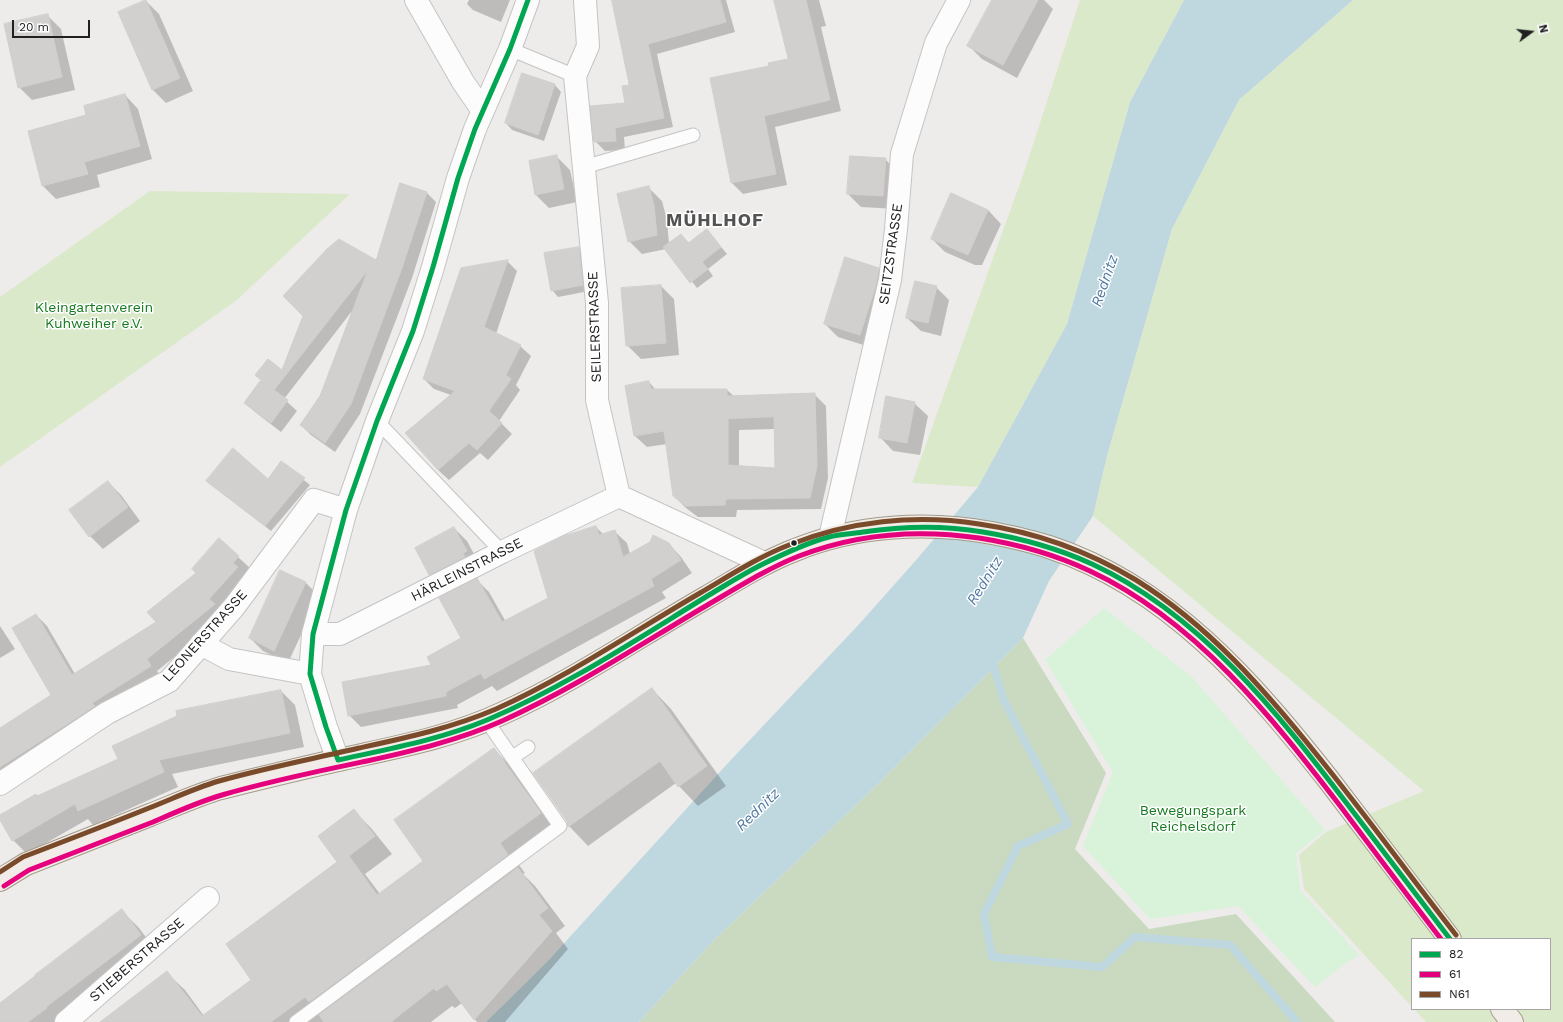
<!DOCTYPE html>
<html>
<head>
<meta charset="utf-8">
<style>
  body { margin:0 }
  #map { position:relative; width:1563px; height:1022px; overflow:hidden; background:#eeecea; font-family:"Work Sans",sans-serif }
  canvas { display:block }
  .legend { position:absolute; left:1411px; top:938px; width:140px; height:72px; box-sizing:border-box; background:#fff; border:1px solid #a6a6a6; margin:0; padding:5px 7px; list-style:none; font-size:12px; color:#202020 }
  .legend li { display:flex; align-items:center; gap:8px; height:20px }
  .legend b { width:20px; border:1px solid #a6a6a6 }
  .north { position:absolute; left:1511px; top:12px; width:40px; height:40px; -webkit-text-stroke:3px #fff; paint-order:stroke; rotate:75deg; font-size:11px; font-weight:700; line-height:16px; text-align:center; color:#202020 }
  .north::after { content:''; display:block; margin:auto; width:14px; height:18px; background:#202020; clip-path:polygon(50% 0,100% 100%,50% 72%,0 100%) }
  .scale { position:absolute; left:12px; top:20px; width:78px; height:18px; box-sizing:border-box; border:2px solid #202020; border-top:0; padding-left:5px; font-size:12px; line-height:14px; white-space:nowrap; color:#202020; -webkit-text-stroke:3px #fff; paint-order:stroke }
</style>
</head>
<body>
<div id="map">
<canvas width="1563" height="1022"></canvas>
<ul class="legend">
<li><b style="height:5px;background:#00a651"></b>82</li>
<li><b style="height:5px;background:#e5007d"></b>61</li>
<li><b style="height:5px;background:#7a4b2a"></b>N61</li>
</ul>
<div class="north">N</div>
<div class="scale">20 m</div>
</div>
<script>
const ctx = document.querySelector('canvas').getContext('2d');
ctx.lineJoin = 'round';
function fill(path, color) {
  ctx.fillStyle = color;
  ctx.fill(path, 'evenodd');
}
function trace(path, color, width, dash) {
  ctx.strokeStyle = color;
  ctx.lineWidth = width;
  ctx.lineCap = dash ? 'butt' : 'round';
  ctx.setLineDash(dash || []);
  ctx.stroke(path);
}
function drawText(font, color, halo, rows, align = 'center') {
  ctx.font = font + ' "Work Sans",sans-serif';
  ctx.lineWidth = 3;
  ctx.setLineDash([]);
  ctx.textBaseline = 'middle';
  ctx.strokeStyle = halo;
  ctx.fillStyle = color;
  for (const [text, x, y, turn = 0] of rows) {
    ctx.save();
    ctx.translate(x, y);
    ctx.rotate((+turn || 0) * Math.PI / 180);
    ctx.textAlign = isNaN(turn) ? turn : align;
    if (halo) ctx.strokeText(text, 0, 0);
    ctx.fillText(text, 0, 0);
    ctx.restore();
  }
}
fill(new Path2D(`
  M 1080,0 L 1184,0 L 1130,102 L 1067,324 L 978,487 L 912,483 L 1023,175 Z
  M 1353,0 L 1563,0 L 1563,1022 L 1426,1022 L 1414,1009 L 1550,1009 L 1550,939 L 1412,939 L 1412,1007 L 1304,889 L 1299,855 L 1326,832 L 1424,791 L 1093,516 L 1107,456 L 1172,229 L 1239,100 Z
  M 150,191 L 350,194 L 237,300 L 0,467 L 0,297 Z`), '#dbe9cb');
fill(new Path2D(`
  M 1023,638 L 1106,773 L 1075,849 L 1149,929 L 1236,914 L 1335,1022 L 639,1022 L 714,940 L 876,786 Z`), '#cadac1');
fill(new Path2D(`
  M 1104,608 L 1192,677 L 1325,830 L 1296,853 L 1300,890 L 1359,955 L 1343,965 L 1315,987 L 1238,906 L 1150,919 L 1083,846 L 1113,772 L 1045,660 Z`), '#d9f2da');
fill(new Path2D(`
  M 1184,0 L 1353,0 L 1239,100 L 1172,229 L 1107,456 L 1093,516 L 1049,581 L 1023,638 L 876,786 L 714,940 L 639,1022 L 486,1022 L 547,962 L 728,763 L 862,621 L 917,559 L 978,487 L 1067,324 L 1130,102 Z`), '#bfd8df');
fill(new Path2D(`
  M 469,0 L 510,0 L 501,22 L 473,10 L 467,4 Z
  M 613,0 L 726,0 L 735,32 L 657,54 L 673,127 L 624,137 L 625,150 L 605,151 L 595,141 L 626,104 L 631,85 Z
  M 775,0 L 819,0 L 826,26 L 821,27 L 841,111 L 775,127 L 787,185 L 743,194 L 731,182 L 770,67 L 789,59 Z
  M 993,0 L 1044,0 L 1053,9 L 1017,78 L 982,59 L 969,46 Z
  M 146,1 L 159,14 L 193,91 L 166,103 L 153,90 L 120,12 Z
  M 48,16 L 61,29 L 75,90 L 32,100 L 19,87 Z
  M 523,74 L 555,85 L 561,92 L 544,141 L 512,130 L 506,123 Z
  M 125,95 L 138,109 L 152,159 L 97,175 L 100,187 L 56,199 L 43,186 L 29,132 L 88,116 Z
  M 557,157 L 570,170 L 577,202 L 549,208 L 536,195 Z
  M 885,159 L 898,173 L 896,209 L 861,207 L 848,194 Z
  M 649,188 L 662,201 L 667,220 L 669,244 L 681,235 L 689,243 L 707,230 L 727,254 L 708,269 L 713,276 L 697,288 L 666,249 L 642,254 L 629,241 Z
  M 426,192 L 436,202 L 412,278 L 360,414 L 335,452 L 311,435 L 301,425 L 321,396 L 352,311 L 284,399 L 297,411 L 281,432 L 255,412 L 245,403 L 262,381 L 256,375 L 282,372 L 304,316 L 377,261 Z
  M 988,210 L 1001,224 L 982,265 L 975,265 L 945,252 L 932,239 Z
  M 578,248 L 585,255 L 589,291 L 558,297 L 552,290 Z
  M 507,261 L 517,271 L 496,334 L 520,346 L 531,356 L 516,385 L 520,390 L 499,421 L 512,434 L 488,460 L 480,453 L 449,480 L 438,470 L 451,395 L 434,389 L 424,379 Z
  M 878,269 L 892,282 L 873,348 L 838,337 L 825,324 Z
  M 661,286 L 674,299 L 679,355 L 641,359 L 627,345 Z
  M 936,287 L 949,300 L 941,336 L 921,331 L 907,318 Z
  M 649,382 L 656,390 L 727,390 L 735,397 L 814,394 L 826,406 L 828,478 L 821,509 L 737,510 L 736,517 L 698,517 L 686,508 L 674,496 L 667,444 L 647,447 L 635,436 ZM 775,429 L 776,469 L 739,467 L 739,430 Z
  M 914,403 L 928,416 L 920,455 L 893,451 L 880,437 Z
  M 233,449 L 268,480 L 281,462 L 310,485 L 271,531 L 207,481 Z
  M 108,482 L 121,495 L 140,521 L 103,549 L 90,536 L 71,510 Z
  M 596,527 L 603,534 L 614,531 L 627,543 L 630,554 L 651,543 L 669,544 L 681,557 L 692,573 L 662,592 L 666,598 L 497,691 L 492,686 L 457,705 L 458,708 L 361,727 L 349,715 L 432,665 L 463,639 L 477,580 L 489,592 L 506,622 L 550,599 Z
  M 454,528 L 467,541 L 480,565 L 443,587 L 430,574 Z
  M 238,557 L 250,568 L 244,575 L 248,579 L 225,616 L 157,671 L 161,678 L 0,786 L 0,729 L 52,695 L 36,615 L 47,626 L 75,674 L 157,623 Z
  M 287,574 L 306,583 L 319,596 L 288,663 L 263,651 L 250,638 Z
  M 0,626 L 15,649 L 0,658 Z
  M 652,689 L 671,709 L 726,786 L 698,806 L 676,783 L 588,846 L 569,826 Z
  M 281,691 L 295,705 L 304,747 L 172,774 L 178,787 L 93,825 L 88,819 L 27,854 L 13,840 L 0,818 L 0,816 L 37,797 Z
  M 494,749 L 511,767 L 558,831 L 516,861 L 525,873 L 523,874 L 535,886 L 565,926 L 556,933 L 568,949 L 505,1022 L 477,1022 L 462,1003 L 455,1008 L 452,1006 L 431,1022 L 101,1022 L 167,973 L 185,990 L 204,1016 L 253,980 L 339,862 L 354,811 L 371,828 L 392,854 L 365,874 L 380,894 L 425,861 Z
  M 122,911 L 139,928 L 158,953 L 68,1022 L 0,1022 L 0,1004 Z`), '#0003');
trace(new Path2D(`
  M 991,657 L 1004,701 L 1068,824 L 1018,846 L 984,914 L 992,957 L 1102,967 L 1135,937 L 1230,945 L 1297,1022`), '#bfd8df', 8);
const building = new Path2D(`
  M 146,0 L 180,78 L 152,90 L 118,12 Z
  M 612,0 L 720,0 L 726,22 L 648,44 L 664,118 L 615,128 L 616,141 L 594,142 L 590,106 L 625,103 L 622,86 L 629,85 Z
  M 774,0 L 806,0 L 830,100 L 764,116 L 776,174 L 731,183 L 710,78 L 769,66 L 768,63 L 788,59 Z
  M 992,0 L 1038,0 L 1003,65 L 967,46 Z
  M 48,14 L 62,77 L 18,88 L 4,24 Z
  M 522,73 L 555,84 L 538,135 L 505,123 Z
  M 125,94 L 140,146 L 84,162 L 88,174 L 42,186 L 28,131 L 86,115 L 84,106 Z
  M 557,155 L 564,189 L 535,195 L 529,161 Z
  M 850,156 L 886,158 L 883,196 L 847,194 Z
  M 400,183 L 427,192 L 402,268 L 351,404 L 325,443 L 300,425 L 320,396 L 368,270 L 274,390 L 288,400 L 271,423 L 244,403 L 260,381 L 270,388 L 255,375 L 268,359 L 282,370 L 303,316 L 283,296 L 327,249 L 339,239 L 376,260 Z
  M 649,186 L 654,206 L 657,235 L 628,242 L 617,194 Z
  M 951,193 L 988,210 L 968,255 L 931,239 Z
  M 707,229 L 721,247 L 702,262 L 708,269 L 690,283 L 663,247 L 681,234 L 688,243 Z
  M 579,247 L 583,285 L 551,291 L 544,253 Z
  M 845,257 L 879,268 L 876,285 L 860,335 L 824,324 Z
  M 508,260 L 484,327 L 521,345 L 506,375 L 511,379 L 489,411 L 502,423 L 477,450 L 469,443 L 438,470 L 405,433 L 455,391 L 423,379 L 461,268 Z
  M 915,281 L 937,286 L 928,323 L 906,318 Z
  M 661,285 L 666,343 L 626,346 L 621,288 Z
  M 649,381 L 651,389 L 727,389 L 727,396 L 815,393 L 817,466 L 810,498 L 726,499 L 725,505 L 686,506 L 673,496 L 664,431 L 634,436 L 625,386 ZM 774,417 L 775,468 L 728,465 L 728,419 Z
  M 886,396 L 915,402 L 907,443 L 879,438 Z
  M 233,448 L 268,479 L 281,461 L 305,478 L 265,526 L 206,481 Z
  M 108,481 L 128,507 L 89,537 L 69,510 Z
  M 596,526 L 599,535 L 615,530 L 623,557 L 650,542 L 653,535 L 669,543 L 681,560 L 651,579 L 654,586 L 484,679 L 481,673 L 446,692 L 446,696 L 348,716 L 342,682 L 431,665 L 427,657 L 461,638 L 439,598 L 477,578 L 502,622 L 548,598 L 534,551 L 564,536 Z
  M 454,527 L 467,551 L 463,553 L 465,557 L 429,575 L 415,548 Z
  M 219,538 L 239,556 L 233,563 L 238,567 L 209,599 L 215,604 L 147,659 L 151,666 L 92,703 L 95,706 L 0,767 L 0,728 L 51,695 L 12,628 L 36,614 L 72,675 L 156,622 L 147,612 L 196,573 L 192,569 Z
  M 280,570 L 306,582 L 274,651 L 249,638 Z
  M 652,688 L 707,766 L 678,787 L 660,761 L 568,827 L 567,821 L 533,773 Z
  M 281,690 L 290,733 L 159,760 L 164,772 L 78,811 L 75,804 L 12,841 L 0,820 L 0,815 L 36,794 L 37,796 L 118,759 L 112,746 L 177,716 L 176,711 Z
  M 494,748 L 541,813 L 500,843 L 508,855 L 309,1002 L 305,997 L 271,1022 L 100,1022 L 167,971 L 202,1016 L 251,980 L 226,944 L 337,862 L 318,836 L 354,809 L 375,836 L 349,856 L 377,895 L 423,861 L 394,820 Z
  M 518,868 L 548,908 L 539,915 L 552,931 L 474,1020 L 447,984 L 436,991 L 434,988 L 391,1022 L 324,1022 L 319,1015 Z
  M 122,909 L 141,935 L 46,1007 L 47,1008 L 28,1022 L 0,1022 L 0,1003 L 35,976 L 35,975 Z`);
fill(building, '#d2d0ce');
trace(building, '#d1cecb', 1);
const service = new Path2D(`
  M 510,49 L 575,76
  M 584,167 L 693,135
  M 377,421 L 502,552
  M 513,757 L 528,747
  M 296,1022 L 560,826 L 486,720`);
const minor = new Path2D(`
  M 416,0 L 463,82 L 483,111
  M 585,0 L 588,46 L 575,76 L 597,303 L 597,400 L 619,496
  M 619,496 L 764,563
  M 830,537 L 890,280 L 896,229 L 902,154 L 936,43 L 959,0
  M 313,634 L 340,634 L 502,552 L 619,496
  M 201,644 L 229,659 L 310,674
  M 338,760 L 326,727 L 310,674 L 313,634 L 346,510 L 377,421 L 413,331 L 433,267 L 458,178 L 475,129 L 510,49 L 528,0
  M 0,784 L 107,713 L 169,681 L 234,607 L 314,500 L 346,510
  M 66,1022 L 208,898`);
const primary = new Path2D(`
  M 0,880 L 26,864 C 67,848 109,831 150,815 C 173,806 197,795 221,788 C 261,778 302,768 343,759 C 397,747 452,737 503,713 C 574,681 639,636 707,597 C 736,580 764,562 795,550 C 856,525 928,521 992,533 C 1012,537 1031,541 1049,547 C 1169,586 1253,684 1328,779 C 1369,832 1409,886 1450,939
  M 1502,1009 L 1512,1022`);
trace(service, '#c5c4c4', 15);
trace(minor, '#c5c4c4', 24);
trace(primary, '#a39a88', 24);
trace(service, '#fcfcfc', 13);
trace(minor, '#fcfcfc', 22);
trace(primary, '#f1ece7', 22);
trace(new Path2D(`
  M 338,760 C 388,749 439,740 487,720 C 565,687 637,639 709,595 C 726,585 743,574 761,565 C 783,554 806,543 829,537 C 840,534 852,534 863,532 C 903,526 943,525 983,532 C 1020,538 1057,548 1092,564 C 1200,614 1278,713 1348,805 C 1382,850 1416,894 1450,939
  M 338,760 L 326,727 L 310,674 L 313,634 L 346,510 L 377,421 L 413,331 L 433,267 L 458,178 L 475,129 L 510,49 L 528,0`), '#00a651', 5);
trace(new Path2D(`
  M 4,886 L 29,870 C 70,854 111,838 153,822 C 176,812 198,802 222,795 C 270,781 319,771 367,761 C 413,751 459,740 502,721 C 573,689 638,646 704,607 C 735,589 766,569 799,556 C 856,534 918,529 979,538 C 1017,544 1054,554 1090,571 C 1195,620 1272,717 1341,807 C 1374,851 1407,895 1441,939`), '#e5007d', 5);
trace(new Path2D(`
  M 0,872 L 23,857 C 65,841 107,825 149,808 C 172,799 195,788 219,781 C 265,768 312,759 359,748 C 405,738 452,728 496,709 C 567,677 633,632 700,593 C 729,576 758,557 789,545 C 849,521 915,514 979,524 C 1035,532 1088,551 1136,580 C 1208,625 1265,690 1317,755 C 1365,814 1409,875 1456,935`), '#7a4b2a', 5);
for (const [x, y, r, color] of [
  [794,543,3.5,"#202020"]
]) {
  const dot = new Path2D();
  dot.arc(x, y, r, 0, 2 * Math.PI);
  ctx.fillStyle = color;
  ctx.fill(dot);
  trace(dot, '#fff', 1.5);
}
drawText('14px', '#202020', '#fff', [
  ["SEITZSTRASSE",891,254,-82],
  ["SEILERSTRASSE",595,327,-92],
  ["HÄRLEINSTRASSE",467,570,-27],
  ["LEONERSTRASSE",205,636,-48],
  ["STIEBERSTRASSE",137,960,-41]
]);
drawText('14px', '#14791d', '#fff', [
  ["Kleingartenverein",94,308],
  ["Kuhweiher e.V.",94,324],
  ["Bewegungspark",1193,811],
  ["Reichelsdorf",1193,827]
]);
drawText('italic 15px', '#5079a2', '#fff', [
  ["Rednitz",1105,281,-71],
  ["Rednitz",985,581,-58],
  ["Rednitz",758,810,-44]
]);
ctx.letterSpacing = '1px';
drawText('bold 18px', '#535353', '#fff', [
  ["MÜHLHOF",715,221]
]);
ctx.letterSpacing = '0px';
</script>
</body>
</html>
